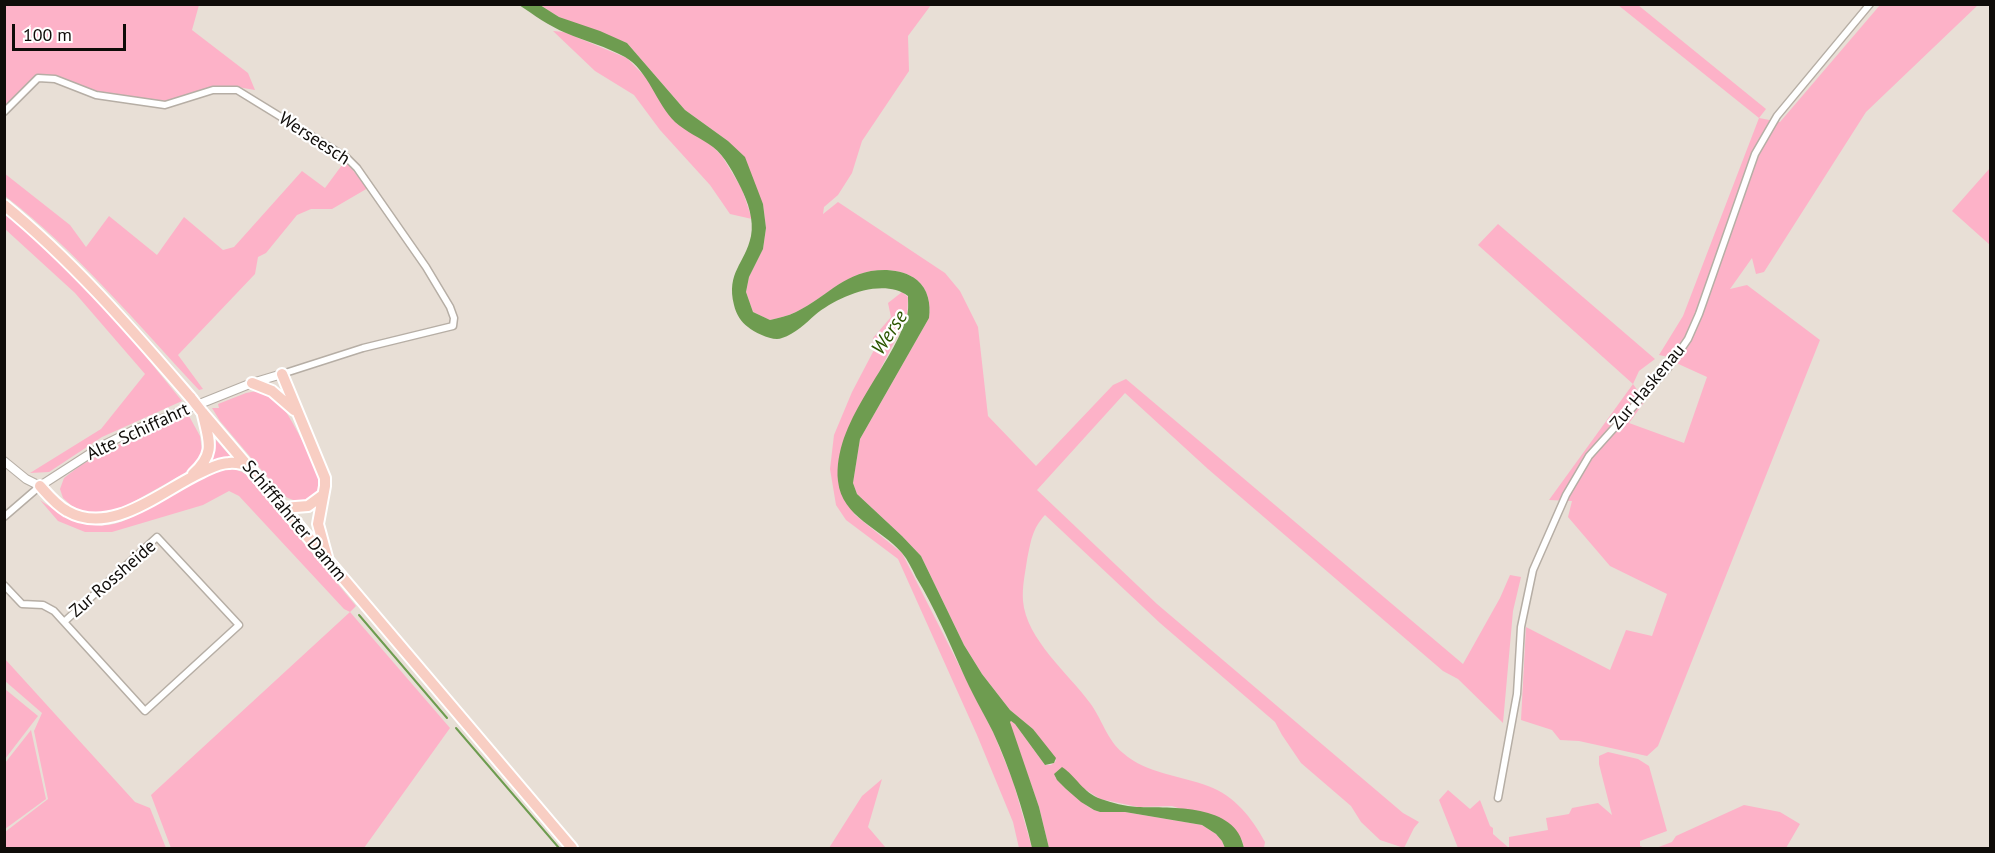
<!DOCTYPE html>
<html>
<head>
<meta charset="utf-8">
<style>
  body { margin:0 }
  #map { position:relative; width:1995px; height:853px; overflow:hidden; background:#e8dfd6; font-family:"PT Sans",sans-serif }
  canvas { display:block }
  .frame { position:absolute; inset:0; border:6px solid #0f0c09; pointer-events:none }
  .scale { position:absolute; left:12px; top:24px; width:114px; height:27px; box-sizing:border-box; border:3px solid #0f0c09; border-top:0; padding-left:8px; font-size:18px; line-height:21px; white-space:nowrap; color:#0f0c09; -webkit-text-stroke:4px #fff; paint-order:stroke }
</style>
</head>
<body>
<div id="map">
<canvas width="1995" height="853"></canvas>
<div class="frame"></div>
<div class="scale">100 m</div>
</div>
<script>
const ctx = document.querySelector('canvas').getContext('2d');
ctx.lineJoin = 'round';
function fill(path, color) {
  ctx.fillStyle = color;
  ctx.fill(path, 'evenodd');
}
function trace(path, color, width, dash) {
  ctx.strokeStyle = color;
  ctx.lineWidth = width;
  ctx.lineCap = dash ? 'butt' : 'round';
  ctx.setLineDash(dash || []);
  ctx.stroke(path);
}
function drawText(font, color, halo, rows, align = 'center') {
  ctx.font = font + ' "PT Sans",sans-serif';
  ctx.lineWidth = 4.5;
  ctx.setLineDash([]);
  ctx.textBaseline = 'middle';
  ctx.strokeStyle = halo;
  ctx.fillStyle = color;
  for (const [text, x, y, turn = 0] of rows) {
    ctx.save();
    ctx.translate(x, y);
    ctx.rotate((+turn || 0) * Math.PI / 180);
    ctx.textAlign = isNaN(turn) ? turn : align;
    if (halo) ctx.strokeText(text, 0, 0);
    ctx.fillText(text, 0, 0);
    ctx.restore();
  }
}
fill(new Path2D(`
  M 5,5 L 199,5 L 192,30 L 248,73 L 255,90 L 237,87 L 213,87 L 164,103 L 95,93 L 58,77 L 39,75 L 5,108 Z
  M 540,5 L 931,5 L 908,36 L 909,71 L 862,141 L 852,173 L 838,195 L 824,207 L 823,214 L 838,202 L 945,273 L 960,291 L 978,327 L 988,416 L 1036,466 L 1113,385 L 1126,379 L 1463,664 L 1500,598 L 1510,575 L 1521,577 L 1513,611 L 1503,723 L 1458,679 L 1443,671 L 1208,469 L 1125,393 L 1037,490 L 1157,604 L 1403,813 L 1419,822 L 1414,828 L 1404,848 L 1380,840 L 1361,822 L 1351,806 L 1301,763 L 1282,735 L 1275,722 L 1160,623 L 1045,515 C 1032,529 1031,541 1027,560 C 1025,574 1022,587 1023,601 C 1026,639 1069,674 1090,703 C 1102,719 1107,740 1123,753 C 1147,774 1179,775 1208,786 C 1235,796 1252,818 1265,842 L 1264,848 L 1244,848 L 1242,840 L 1230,825 L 1172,806 L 1138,807 L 1100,799 L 1080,786 L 1067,771 L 1055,777 L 1066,789 L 1087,806 L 1094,810 L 1100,812 L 1125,812 L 1202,825 L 1216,834 L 1222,841 L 1225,848 L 1049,848 L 1039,807 L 1009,722 L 1011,721 L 1015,724 L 1045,765 L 1051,765 L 1056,761 L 1033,729 L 1010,710 L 982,674 L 964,645 L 921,556 L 902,536 L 857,494 L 853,483 L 860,439 L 929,318 C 931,304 928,289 917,280 C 908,273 899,271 887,270 C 847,269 830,295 796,312 C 788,316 778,318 770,320 L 753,312 L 746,292 L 749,277 L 763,249 L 766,228 L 763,204 L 728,141 L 685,110 L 627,43 L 559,17 Z
  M 1618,5 L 1638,5 L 1766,109 L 1759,118 Z
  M 1880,5 L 1978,5 L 1866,112 L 1764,272 L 1756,274 L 1752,258 L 1730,289 L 1747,285 L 1820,340 L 1658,746 L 1647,756 L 1579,741 L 1560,740 L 1552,730 L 1521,720 L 1526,627 L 1610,670 L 1626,630 L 1652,636 L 1667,594 L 1610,566 L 1568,517 L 1572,501 L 1549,500 L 1633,384 L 1478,245 L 1498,224 L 1655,359 L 1639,371 L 1633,384 L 1645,401 L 1629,423 L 1684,443 L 1707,377 L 1674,362 L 1678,359 L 1659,355 L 1683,316 L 1759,118 L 1780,122 Z
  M 553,31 L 564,32 L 627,58 L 722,156 L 742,189 L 752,219 L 730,214 L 710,185 L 660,130 L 634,95 L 595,71 Z
  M 345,161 L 368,188 L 332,209 L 311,209 L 297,215 L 266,253 L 258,257 L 255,274 L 178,355 L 203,389 L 199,390 C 137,324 77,251 5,196 L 4,173 L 70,225 L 86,247 L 109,216 L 157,255 L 184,217 L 223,250 L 234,247 L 302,171 L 325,188 Z
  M 1990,168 L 1990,245 L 1952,211 Z
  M 4,211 L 98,298 L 182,401 L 102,437 L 49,472 L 30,473 L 101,429 L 145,374 L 75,293 L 5,229 Z
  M 902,292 L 908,297 L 907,317 L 842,445 L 854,514 L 902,553 L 994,734 L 1013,781 L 1032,848 L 1019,848 L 1013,822 L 977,735 L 898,559 L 846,520 L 836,505 L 830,469 L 834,435 L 852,392 L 874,350 L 873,338 L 891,317 L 888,303 Z
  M 257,391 C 267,394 277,400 284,409 C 291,418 318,469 319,479 C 321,505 295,506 281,493 L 220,421 L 212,408 L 219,408 L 218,404 L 246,393 Z
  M 189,416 L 200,436 L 202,451 L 198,463 L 185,473 L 117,511 L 89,514 L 72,506 L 63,498 L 60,489 L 64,478 L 81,465 L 135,436 Z
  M 216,440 L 231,457 L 231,459 L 209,462 Z
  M 222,467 L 231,467 L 246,474 L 356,606 L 350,612 L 450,728 L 364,848 L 171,848 L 151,795 L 350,612 L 344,609 L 239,496 L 229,491 L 203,505 L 112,532 L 85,532 L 58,521 L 40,500 C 60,514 84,528 109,525 C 128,522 144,510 160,501 C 181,490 201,478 222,467 Z
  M 5,659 L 135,802 L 150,808 L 166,848 L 5,848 L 5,832 L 48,799 L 34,731 L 42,713 L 5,681 Z
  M 5,689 L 38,716 L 5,759 Z
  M 31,730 L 46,799 L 5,829 L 5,763 Z
  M 1608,752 L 1638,759 L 1649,766 L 1667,831 L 1640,841 L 1640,846 L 1645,848 L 1458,848 L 1439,800 L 1448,790 L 1470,809 L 1480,800 L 1490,826 L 1493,828 L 1493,834 L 1509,848 L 1509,837 L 1548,830 L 1546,818 L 1569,814 L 1572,808 L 1598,803 L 1612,815 L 1599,764 L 1599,756 Z
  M 882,779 L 868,827 L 886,848 L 829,848 L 862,796 Z
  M 1744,805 L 1780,812 L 1800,824 L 1786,848 L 1656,848 L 1672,842 L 1676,836 Z`), '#fdb2c8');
fill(new Path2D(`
  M 519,5 L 540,5 L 559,17 L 600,31 L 627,43 L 685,110 L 728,141 L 745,157 L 763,204 L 766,228 L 763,249 L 749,277 L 746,292 L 753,312 L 770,320 C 778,318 788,316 796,312 C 830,295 846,269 887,270 C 899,271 908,273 917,280 C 928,289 931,304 929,318 L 860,439 L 853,483 L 857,494 L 902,536 L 921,556 L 964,645 L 982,674 L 1010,710 L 1033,729 L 1056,758 L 1054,763 L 1045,765 L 1015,724 L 1011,721 L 1010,722 L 1039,807 L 1049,848 L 1032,848 C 1023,809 1010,769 993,732 C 983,712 971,692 962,671 C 948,639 934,607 916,577 C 912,569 908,560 902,553 C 881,528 842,518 838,481 C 833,422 889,371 906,319 C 909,312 908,304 908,296 C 882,277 837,297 815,315 C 806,323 795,334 782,338 C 774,342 755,333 748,327 C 741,322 736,314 734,305 C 726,272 745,264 751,236 C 754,220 748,202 741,188 C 734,174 725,156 713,147 C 701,138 686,132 675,122 C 657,105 648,70 625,57 C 607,47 585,41 566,33 C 549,26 534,15 519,5 Z
  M 1062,767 C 1076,776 1083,793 1101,799 C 1112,803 1125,806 1137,807 C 1171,808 1236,803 1244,848 L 1225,848 L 1222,841 L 1216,834 L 1202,825 L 1125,812 L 1100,812 L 1094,810 L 1081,802 L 1066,789 L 1057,780 L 1054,774 Z`), '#6e9c50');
trace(new Path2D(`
  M 359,615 L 447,718
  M 456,728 L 559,848`), '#6e9c50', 2);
const minor = new Path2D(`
  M 4,112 L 38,78 L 55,79 L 96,95 L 165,105 L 213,90 L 237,90 L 346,157 L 357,168 L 426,267 L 450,307 L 454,318 L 453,326 L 363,348 L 282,374
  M 4,517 L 40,486
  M 4,585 L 22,604 L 43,605 L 54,611 L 145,711 L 239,625 L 157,537 L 64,622
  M 1498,798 L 1517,694 L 1521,627 L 1533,570 L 1566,495 L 1589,456 L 1668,368 L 1688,339 L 1699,314 L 1755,154 L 1777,116 L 1870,4`);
const tertiary = new Path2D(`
  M 4,461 L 26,479 L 40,486 L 102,446 L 132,431 L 252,383 L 282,374`);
const trunk = new Path2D(`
  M 4,205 C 74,262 132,330 191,398
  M 282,374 L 325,478 L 325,486 L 318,524 L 327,557
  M 252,383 L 272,391 L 294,410
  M 202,412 L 572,848
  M 193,474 C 216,453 209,441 203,415
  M 40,486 C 48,495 56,505 67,511 C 112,537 162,490 202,472 C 211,468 219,463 229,463 C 235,462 241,464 247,465
  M 283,508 L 308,506 L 323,495`);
trace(minor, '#b6aea5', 9);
trace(tertiary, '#b6aea5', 10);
trace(trunk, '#fff', 14);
trace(minor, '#fff', 6);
trace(tertiary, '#fff', 8);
trace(trunk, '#f8cec3', 10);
const trunkBridge = new Path2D(`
  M 191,398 L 202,412`);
trace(trunkBridge, '#fff', 14, []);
trace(trunkBridge, '#f8cec3', 10);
drawText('18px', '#0f0c09', '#fff', [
  ["Werseesch",314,139,33],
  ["Zur Haskenau",1648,387,-50],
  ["Alte Schiffahrt",138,432,-25],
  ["Schifffahrter Damm",294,521,50],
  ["Zur Rossheide",113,579,-41]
]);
drawText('italic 20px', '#2c5500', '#fff', [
  ["Werse",890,333,-57]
]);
</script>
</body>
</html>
